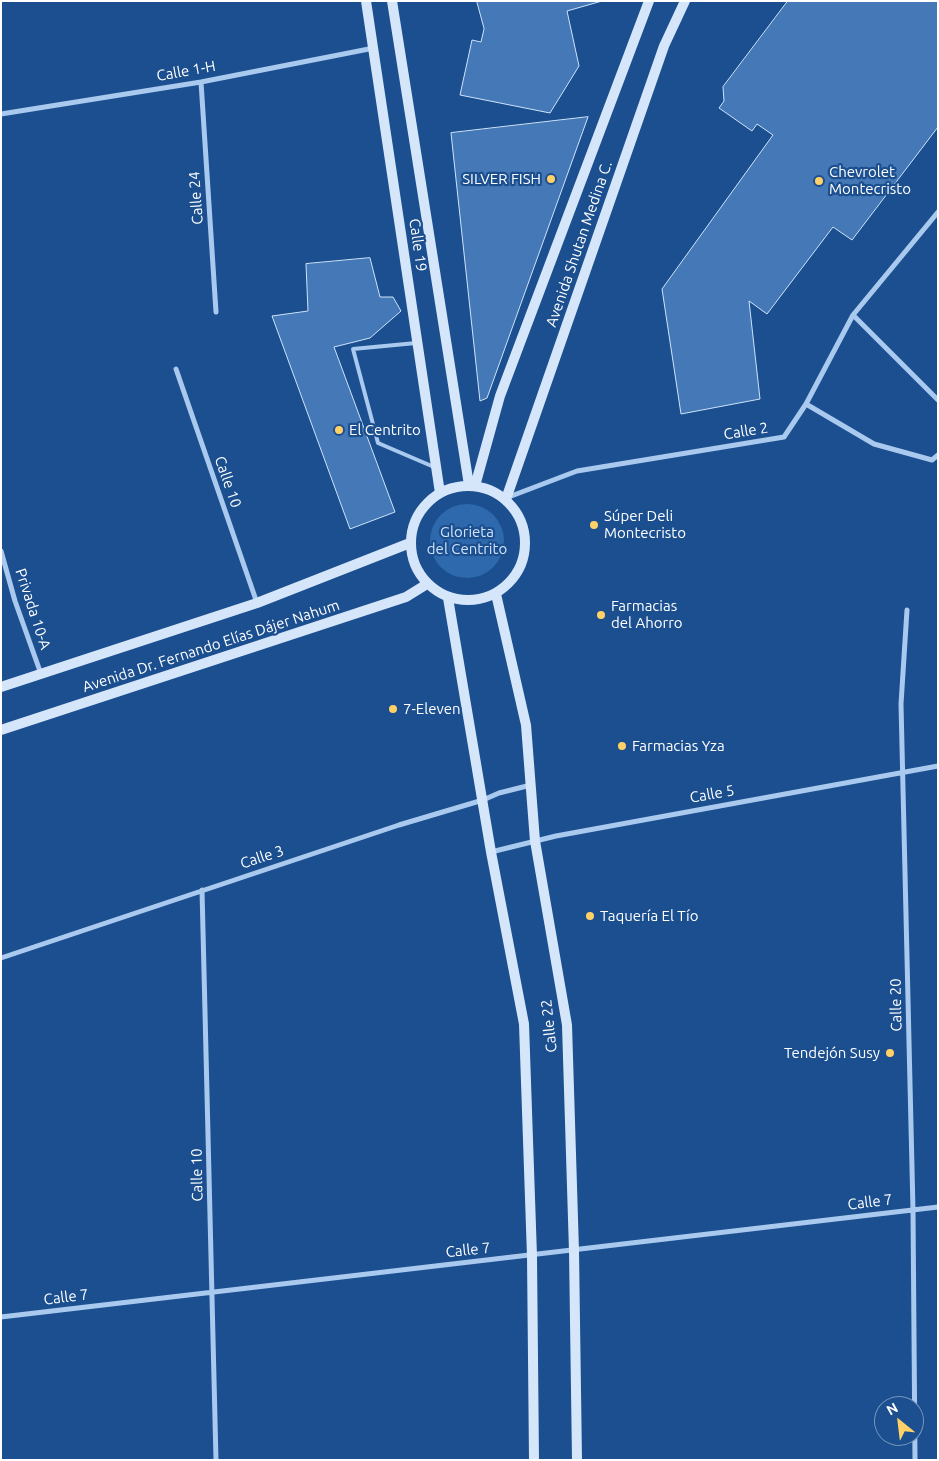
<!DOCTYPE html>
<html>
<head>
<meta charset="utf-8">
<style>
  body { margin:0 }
  #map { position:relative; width:939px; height:1461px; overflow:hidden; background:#1b4f8f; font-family:Ubuntu,sans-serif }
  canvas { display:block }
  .frame { position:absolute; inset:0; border:2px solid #fff; pointer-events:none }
  .north { position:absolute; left:874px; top:1396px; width:50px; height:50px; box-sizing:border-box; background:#1b4f8f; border:1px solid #7695bc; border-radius:50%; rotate:331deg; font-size:14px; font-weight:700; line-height:20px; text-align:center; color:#fff }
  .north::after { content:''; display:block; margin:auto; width:18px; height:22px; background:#ffd166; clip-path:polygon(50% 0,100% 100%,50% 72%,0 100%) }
</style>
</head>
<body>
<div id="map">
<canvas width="939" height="1461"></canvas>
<div class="frame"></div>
<div class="north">N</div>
</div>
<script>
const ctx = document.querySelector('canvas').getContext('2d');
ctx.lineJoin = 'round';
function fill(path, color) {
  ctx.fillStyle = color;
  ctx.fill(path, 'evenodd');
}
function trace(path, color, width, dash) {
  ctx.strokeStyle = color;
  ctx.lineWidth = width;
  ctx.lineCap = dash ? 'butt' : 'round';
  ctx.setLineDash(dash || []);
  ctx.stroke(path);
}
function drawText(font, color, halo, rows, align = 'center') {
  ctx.font = font + ' Ubuntu,sans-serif';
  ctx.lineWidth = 4.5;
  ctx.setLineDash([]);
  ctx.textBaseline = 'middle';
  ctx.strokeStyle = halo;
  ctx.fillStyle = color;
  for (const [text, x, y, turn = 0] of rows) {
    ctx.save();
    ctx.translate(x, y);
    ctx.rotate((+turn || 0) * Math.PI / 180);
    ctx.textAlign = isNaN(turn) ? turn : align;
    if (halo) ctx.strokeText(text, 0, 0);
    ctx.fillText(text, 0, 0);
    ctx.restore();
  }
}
fill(new Path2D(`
  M430 541a37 37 0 1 1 74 0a37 37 0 1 1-74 0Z`), '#2e69ad');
const building = new Path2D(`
  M 477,1 L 602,1 L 567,11 L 579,66 L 550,113 L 460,95 L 472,40 L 481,42 L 484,29 Z
  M 788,1 L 938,1 L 938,127 L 852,240 L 833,227 L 767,314 L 749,301 L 760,399 L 681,414 L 662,289 L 773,135 L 757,124 L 752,131 L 719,108 L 724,101 L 723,87 Z
  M 588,117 L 487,398 L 480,401 L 451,133 Z
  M 370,258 L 380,297 L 393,297 L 401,311 L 370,338 L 334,347 L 395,512 L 350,529 L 272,316 L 308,311 L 306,264 Z`);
fill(building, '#4478b7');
trace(building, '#cfe3fa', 1);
trace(new Path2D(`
  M 416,343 L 353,349 L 378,443 L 434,467`), '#a9c9ee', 4);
trace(new Path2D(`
  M 201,82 L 216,312
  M 1,114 L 201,82 L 374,48
  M 853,315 L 938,400
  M 176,369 L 257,603
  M 806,404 L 874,444 L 932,460 L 938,455
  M 506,498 L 577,471 L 784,437 L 806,404 L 853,315 L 938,212
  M 1,551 L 15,601 L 41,674
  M 907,610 L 901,704 L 913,1210 L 915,1460
  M 491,852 L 556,836 L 938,766
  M 202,890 L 216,1460
  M 1,958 L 399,825 L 483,800 L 499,793 L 531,785
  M 1,1317 L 938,1207`), '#a9c9ee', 5);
trace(new Path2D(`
  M 366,1 L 440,493
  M 392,1 L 469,485
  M411 543a57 57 0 1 1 114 0a57 57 0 1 1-114 0Z
  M 475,486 L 500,396 L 649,1
  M 506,499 L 664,46 L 685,1
  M 496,594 L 526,725 L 535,841 L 567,1025 L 574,1251 L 577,1460
  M 448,598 L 491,852 L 524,1024 L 532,1256 L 534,1460
  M 1,687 L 257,603 L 410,543
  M 1,730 L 406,597 L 427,584`), '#d6e6fa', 10);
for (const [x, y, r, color] of [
  [551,179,5,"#ffd166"],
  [819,181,5,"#ffd166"],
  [339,430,5,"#ffd166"],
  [594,525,5,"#ffd166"],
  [601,615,5,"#ffd166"],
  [393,709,5,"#ffd166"],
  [622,746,5,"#ffd166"],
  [590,916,5,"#ffd166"],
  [890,1053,5,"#ffd166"]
]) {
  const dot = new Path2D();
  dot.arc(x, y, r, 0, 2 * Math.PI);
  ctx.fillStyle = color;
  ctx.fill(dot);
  trace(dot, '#1b4f8f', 2);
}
drawText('15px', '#fff', '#1b4f8f', [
  ["Calle 1-H",186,71,-10],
  ["Calle 24",196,198,-94],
  ["Avenida Shutan Medina C.",579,244,-71],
  ["Calle 19",418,245,82],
  ["Calle 2",746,431,-9],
  ["Calle 10",228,482,71],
  ["Privada 10-A",33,609,72],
  ["Avenida Dr. Fernando Elías Dájer Nahum",211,646,-18],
  ["Calle 5",712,794,-10],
  ["Calle 3",262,857,-18],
  ["Calle 20",896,1005,-91],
  ["Calle 22",549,1026,-96],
  ["Calle 10",197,1175,-91],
  ["Calle 7",870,1202,-7],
  ["Calle 7",468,1250,-6],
  ["Calle 7",66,1297,-7]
]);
drawText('15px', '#fff', '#1b4f8f', [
  ["Chevrolet",829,172],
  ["Montecristo",829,189],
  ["SILVER FISH",541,179,"right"],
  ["El Centrito",349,430],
  ["Súper Deli",604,516],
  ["Montecristo",604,533],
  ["Farmacias",611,606],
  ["del Ahorro",611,623],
  ["7-Eleven",403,709],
  ["Farmacias Yza",632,746],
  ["Taquería El Tío",600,916],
  ["Tendejón Susy",880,1053,"right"]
], 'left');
drawText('15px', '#cfe3fa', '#1b4f8f', [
  ["Glorieta",467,532],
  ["del Centrito",467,549]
]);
</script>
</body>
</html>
